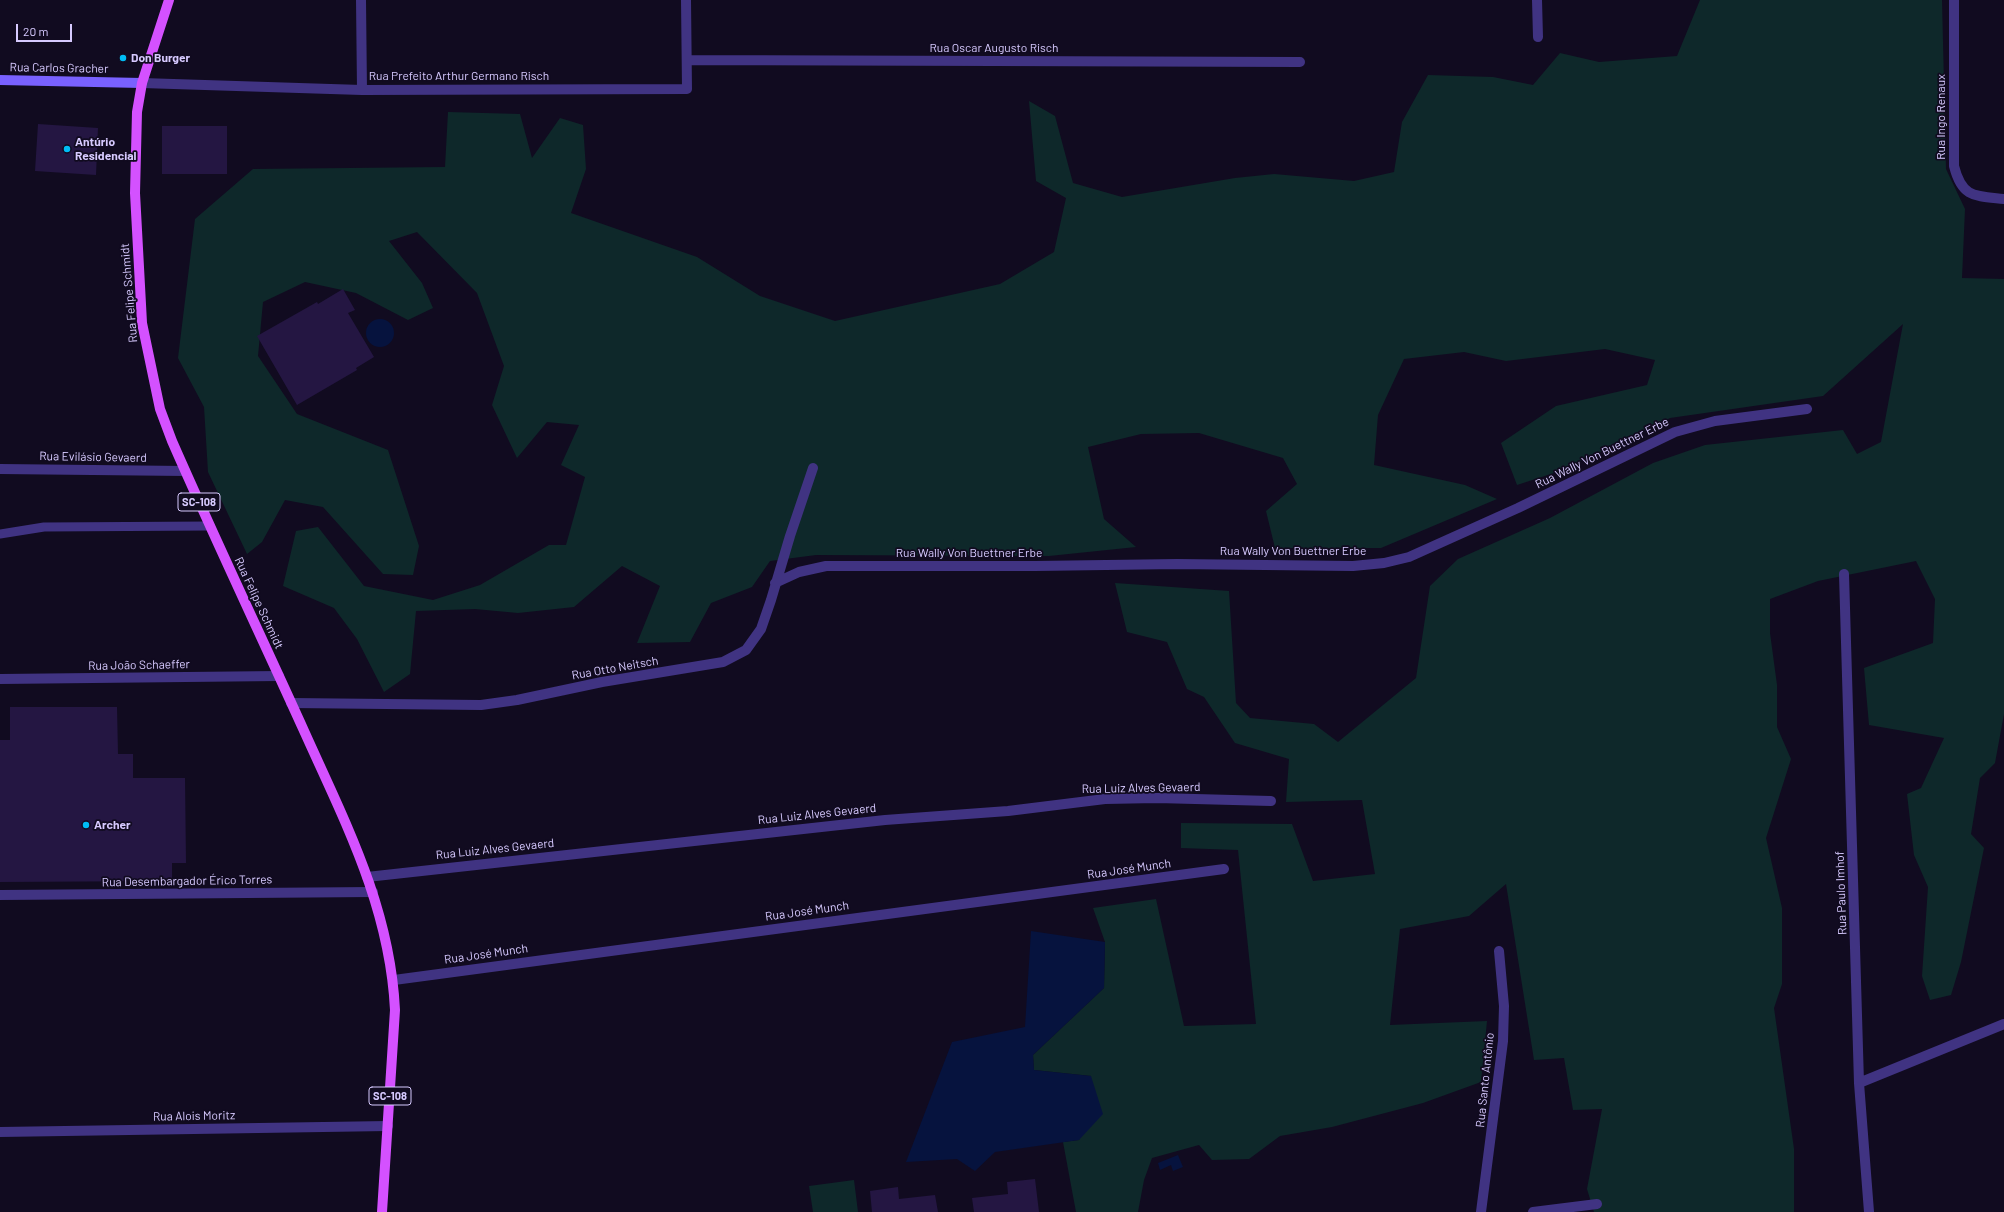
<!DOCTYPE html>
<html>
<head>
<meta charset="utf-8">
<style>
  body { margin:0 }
  #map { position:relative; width:2004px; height:1212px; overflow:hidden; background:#110b20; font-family:Barlow,sans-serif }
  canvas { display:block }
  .scale { position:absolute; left:16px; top:24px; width:56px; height:18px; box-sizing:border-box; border:2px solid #d7caff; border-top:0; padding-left:5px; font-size:12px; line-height:14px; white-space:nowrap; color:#d7caff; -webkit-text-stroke:3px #110b20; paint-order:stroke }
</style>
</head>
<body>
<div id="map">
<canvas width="2004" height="1212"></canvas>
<div class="scale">20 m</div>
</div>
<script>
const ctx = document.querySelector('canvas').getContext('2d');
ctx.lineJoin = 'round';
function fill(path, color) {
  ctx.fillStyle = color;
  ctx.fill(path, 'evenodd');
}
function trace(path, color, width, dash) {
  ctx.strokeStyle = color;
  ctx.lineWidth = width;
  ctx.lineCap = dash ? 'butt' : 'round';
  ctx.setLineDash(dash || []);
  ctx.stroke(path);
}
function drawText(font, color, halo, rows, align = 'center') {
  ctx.font = font + ' Barlow,sans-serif';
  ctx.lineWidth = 3.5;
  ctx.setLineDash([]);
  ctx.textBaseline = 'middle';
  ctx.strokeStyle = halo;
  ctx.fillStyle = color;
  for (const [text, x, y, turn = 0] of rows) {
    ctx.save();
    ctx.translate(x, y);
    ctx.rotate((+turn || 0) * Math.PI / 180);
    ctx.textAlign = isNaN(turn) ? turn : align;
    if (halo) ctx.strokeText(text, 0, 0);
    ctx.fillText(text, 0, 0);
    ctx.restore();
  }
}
fill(new Path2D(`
  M 1700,0 L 1942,0 L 1946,169 L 1965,209 L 1962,278 L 2004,279 L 2004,714 L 1995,763 L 1980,778 L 1971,834 L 1984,848 L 1961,962 L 1951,995 L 1930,1000 L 1922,976 L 1928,887 L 1914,855 L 1907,794 L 1921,788 L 1944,738 L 1869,725 L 1864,668 L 1933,643 L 1935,599 L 1916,561 L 1818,581 L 1770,599 L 1770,633 L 1777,685 L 1777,727 L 1791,759 L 1766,838 L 1782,908 L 1782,984 L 1774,1008 L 1794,1149 L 1794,1212 L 1594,1212 L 1587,1189 L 1602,1109 L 1573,1110 L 1564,1058 L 1534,1060 L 1506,884 L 1469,916 L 1400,929 L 1390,1025 L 1487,1021 L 1481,1082 L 1423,1103 L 1332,1127 L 1280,1136 L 1249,1159 L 1212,1160 L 1199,1145 L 1152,1158 L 1144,1180 L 1138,1212 L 1076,1212 L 1063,1142 L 1079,1140 L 1091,1076 L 1034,1070 L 1033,1055 L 1104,988 L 1105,942 L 1093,908 L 1156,899 L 1184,1026 L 1256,1024 L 1238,850 L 1181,848 L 1181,823 L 1292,824 L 1313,881 L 1375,874 L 1362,800 L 1286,802 L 1289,759 L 1235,743 L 1204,697 L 1187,689 L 1167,642 L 1127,632 L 1115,583 L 1229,591 L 1236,703 L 1250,718 L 1314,724 L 1338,742 L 1416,678 L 1430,586 L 1458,559 L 1550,518 L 1653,463 L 1705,445 L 1843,430 L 1857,454 L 1881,442 L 1903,324 L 1823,396 L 1670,418 L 1563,470 L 1517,485 L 1501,443 L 1556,406 L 1647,385 L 1655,360 L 1605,349 L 1506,361 L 1464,352 L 1404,359 L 1378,415 L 1374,465 L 1465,485 L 1497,499 L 1381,548 L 1275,548 L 1266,511 L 1297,484 L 1283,458 L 1199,433 L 1141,434 L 1088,447 L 1104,519 L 1136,547 L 1049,556 L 816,555 L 770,561 L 752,587 L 711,603 L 690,642 L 637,643 L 660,586 L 622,566 L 574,607 L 518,613 L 475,609 L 416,611 L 410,674 L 384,692 L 357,639 L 334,608 L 283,586 L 296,531 L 318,527 L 364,586 L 433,600 L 480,585 L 549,545 L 566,545 L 585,477 L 561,465 L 579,425 L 547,422 L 517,458 L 492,405 L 504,366 L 477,293 L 417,232 L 389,241 L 422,283 L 433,308 L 408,320 L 356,293 L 305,282 L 263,302 L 258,356 L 297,414 L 388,450 L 419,546 L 413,575 L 383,574 L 323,507 L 285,500 L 262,542 L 247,554 L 208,472 L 204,407 L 178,358 L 195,219 L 253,169 L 445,167 L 448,112 L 520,114 L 532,158 L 560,118 L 583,125 L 586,169 L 571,213 L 697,257 L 760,296 L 835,321 L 1000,284 L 1054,252 L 1066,198 L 1036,181 L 1029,101 L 1055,116 L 1073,183 L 1122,197 L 1235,178 L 1274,174 L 1354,181 L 1394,172 L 1402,122 L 1428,75 L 1493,77 L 1533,85 L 1560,53 L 1599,62 L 1677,56 Z
  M 854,1180 L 858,1212 L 813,1212 L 809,1186 Z`), '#0e282a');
fill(new Path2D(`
  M366 333a14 14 0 1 1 28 0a14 14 0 1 1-28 0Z
  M 1031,931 L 1105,942 L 1104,988 L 1033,1055 L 1034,1070 L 1091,1076 L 1103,1114 L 1079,1140 L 995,1152 L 975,1171 L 957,1159 L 906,1162 L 952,1042 L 1025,1027 Z
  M 1178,1155 L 1183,1167 L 1173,1171 L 1171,1165 L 1160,1170 L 1158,1163 Z`), '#06133e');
fill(new Path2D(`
  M 38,124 L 98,128 L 96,175 L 35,171 Z
  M 162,126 L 227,126 L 227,174 L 162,174 Z
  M 343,289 L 355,310 L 348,313 L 374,357 L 356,368 L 357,370 L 297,405 L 257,336 L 317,302 L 318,304 Z
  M 10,707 L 117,707 L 118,754 L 133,754 L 133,778 L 185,778 L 186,863 L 172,863 L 172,881 L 0,882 L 0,740 L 10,740 Z
  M 1035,1179 L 1039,1212 L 974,1212 L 972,1198 L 1008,1194 L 1007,1182 Z
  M 898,1187 L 899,1199 L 935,1195 L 938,1212 L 872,1212 L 870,1191 Z`), '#241642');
trace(new Path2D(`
  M 0,534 L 44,527 L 210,526`), '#403382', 9);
trace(new Path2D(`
  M 361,0 L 362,90
  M 1537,0 L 1538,37
  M 1954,0 L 1954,166 C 1962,198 1975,196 2004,199
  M 688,60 L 1300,62
  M 142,83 L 362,90 L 687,89 L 686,0
  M 0,469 L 185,471
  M 1844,574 L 1859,1083 L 1869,1212
  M 775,583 L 799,572 L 826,566 L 1035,566 L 1177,564 L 1353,566 L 1384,563 L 1409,557 L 1518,508 L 1675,432 L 1715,421 L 1807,409
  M 291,703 L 481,705 L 517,700 L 602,682 L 723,662 L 746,650 L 761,629 L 771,600 L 790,536 L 813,468
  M 367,877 L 885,820 L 1008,811 L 1105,799 L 1157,798 L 1271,801
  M 394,980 L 1224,869
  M 1859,1083 L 2004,1024
  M 0,1132 L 388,1126
  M 1481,1212 L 1503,1041 L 1504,1006 L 1499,951
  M 1533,1212 L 1597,1204`), '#403382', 10);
trace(new Path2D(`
  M 0,679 L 279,676
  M 0,895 L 373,892`), '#403382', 10);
trace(new Path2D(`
  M 0,80 L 142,83`), '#7961ff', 10);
trace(new Path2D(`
  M 169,0 L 142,83 L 137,112 L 135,193 L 142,323 L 160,409 L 172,441 C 215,539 261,636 305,733 C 346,824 390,908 395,1010 L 382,1212`), '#d451ff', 10);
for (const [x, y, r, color] of [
  [123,58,4,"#00bdf5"],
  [67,149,4,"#00bdf5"],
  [86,825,4,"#00bdf5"]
]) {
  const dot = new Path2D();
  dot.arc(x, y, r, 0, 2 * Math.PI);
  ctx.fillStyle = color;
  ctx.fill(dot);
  trace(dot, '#110b20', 1.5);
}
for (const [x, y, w] of [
  [199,502,42],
  [390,1096,42]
]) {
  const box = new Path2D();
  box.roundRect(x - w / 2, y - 9, w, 18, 3);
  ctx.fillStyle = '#110b20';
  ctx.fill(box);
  trace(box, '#d7caff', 1);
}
drawText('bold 11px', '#d7caff', null, [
  ["SC-108",199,502],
  ["SC-108",390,1096]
]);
drawText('12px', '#d7caff', '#110b20', [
  ["Rua Oscar Augusto Risch",994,48],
  ["Rua Carlos Gracher",59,68,1],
  ["Rua Prefeito Arthur Germano Risch",459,76],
  ["Rua Ingo Renaux",1941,117,-90],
  ["Rua Felipe Schmidt",129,293,-95],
  ["Rua Wally Von Buettner Erbe",1602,453,-26],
  ["Rua Evilásio Gevaerd",93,457,1],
  ["Rua Wally Von Buettner Erbe",1293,551],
  ["Rua Wally Von Buettner Erbe",969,553],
  ["Rua Felipe Schmidt",259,603,65],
  ["Rua João Schaeffer",139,665,-1],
  ["Rua Otto Neitsch",615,668,-10],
  ["Rua Luiz Alves Gevaerd",1141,788,-1],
  ["Rua Luiz Alves Gevaerd",817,814,-6],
  ["Rua Luiz Alves Gevaerd",495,849,-6],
  ["Rua José Munch",1129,869,-8],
  ["Rua Desembargador Érico Torres",187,881,-1],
  ["Rua Paulo Imhof",1841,893,-92],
  ["Rua José Munch",807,911,-8],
  ["Rua José Munch",486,954,-8],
  ["Rua Santo Antônio",1485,1080,-84],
  ["Rua Alois Moritz",194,1116,-1]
]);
drawText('bold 12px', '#d7caff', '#110b20', [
  ["Don Burger",131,58],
  ["Antúrio",75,142],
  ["Residencial",75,156],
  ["Archer",94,825]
], 'left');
</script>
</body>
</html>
